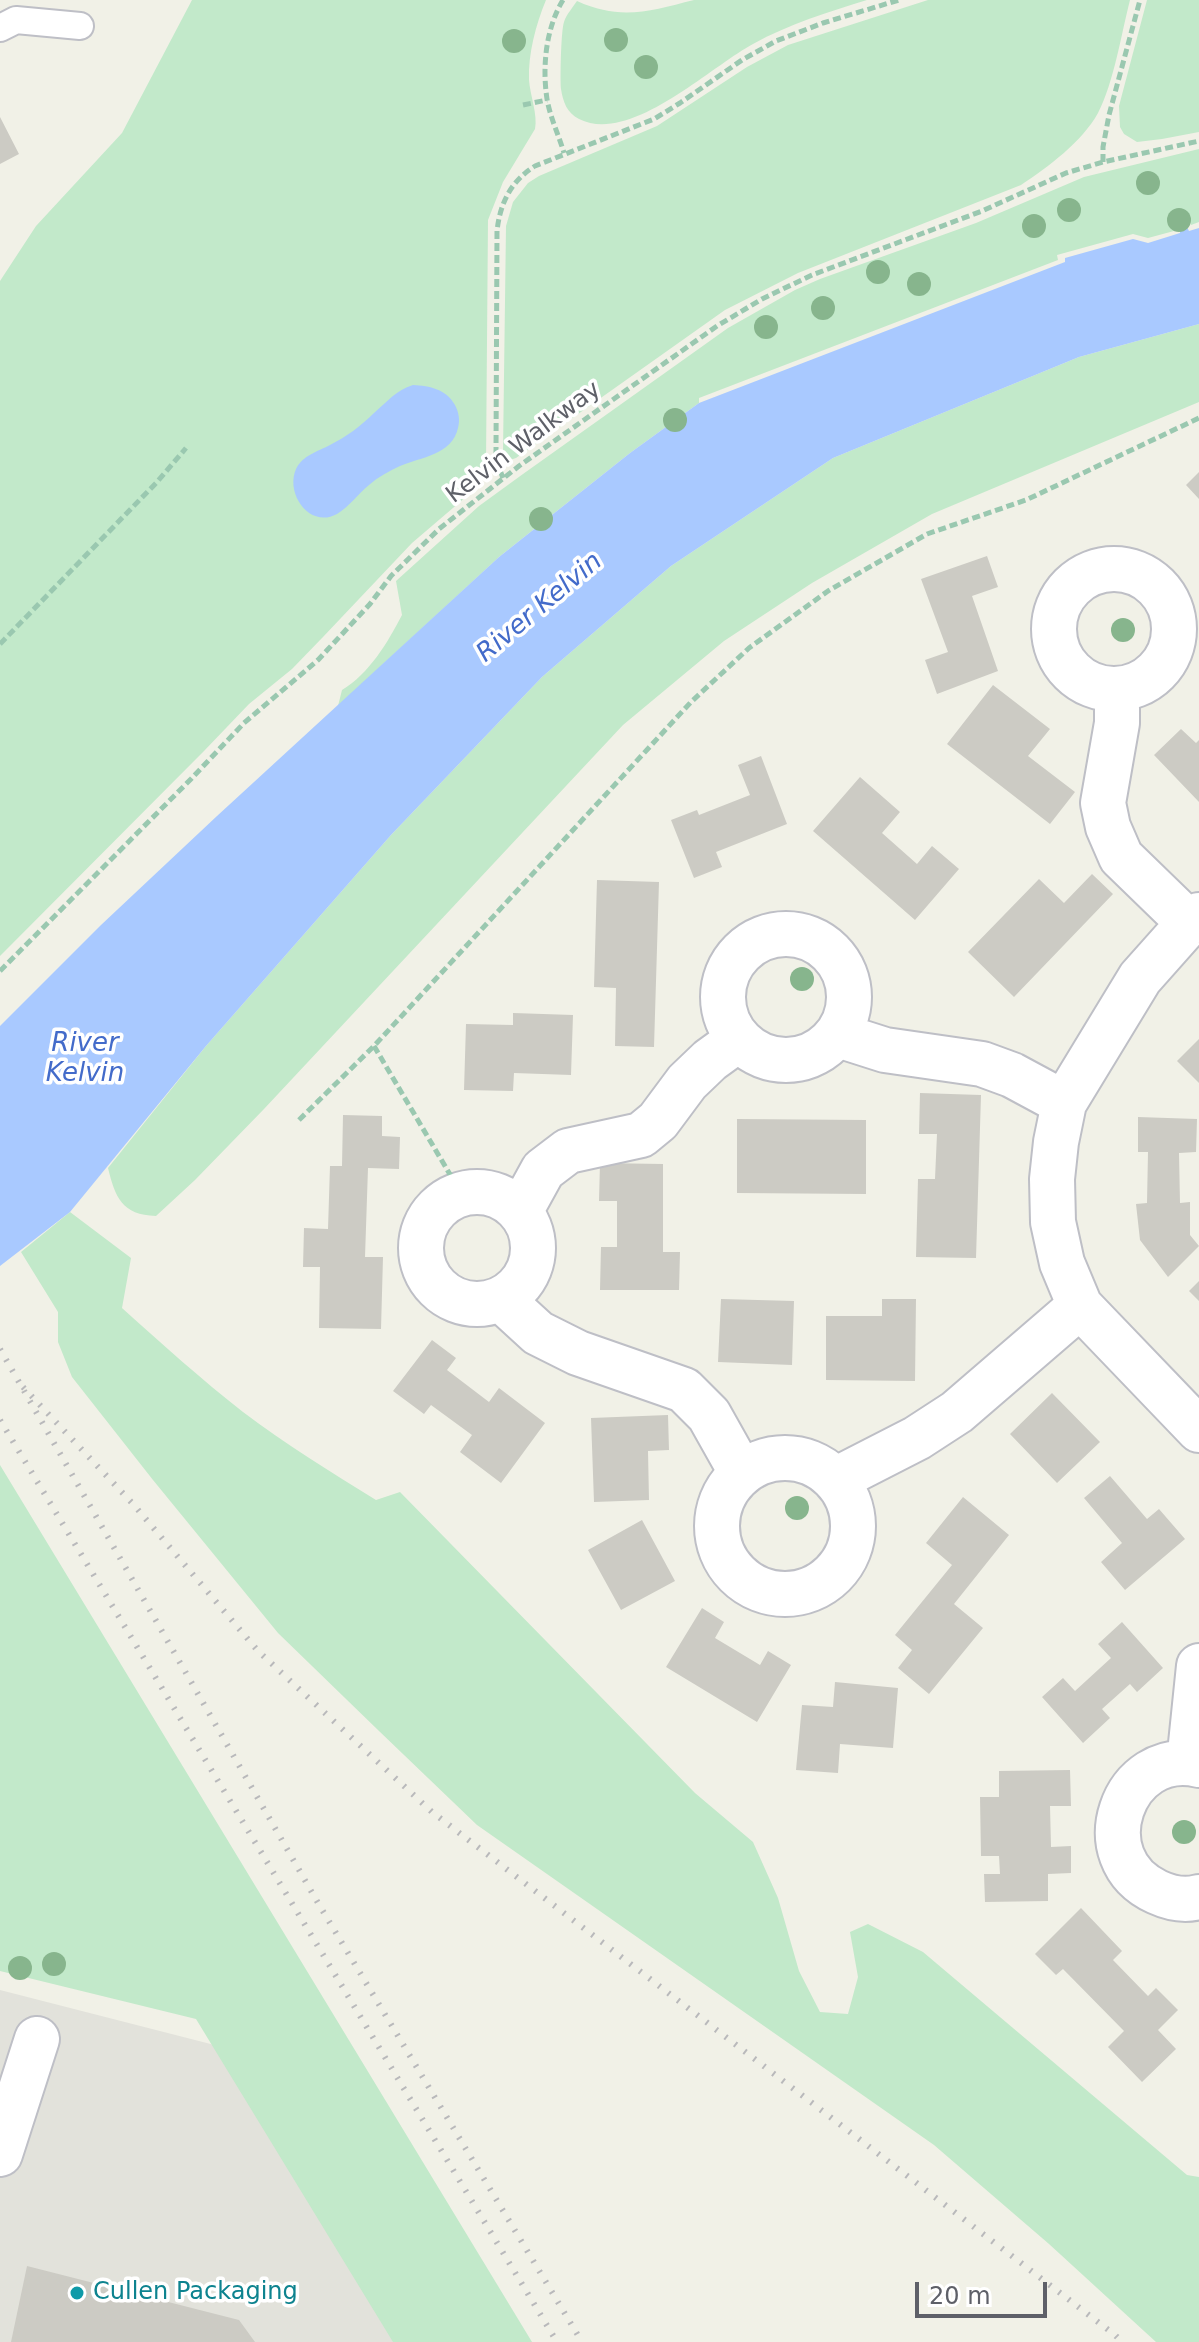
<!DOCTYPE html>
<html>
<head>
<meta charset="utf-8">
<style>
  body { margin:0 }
  #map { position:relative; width:1199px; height:2342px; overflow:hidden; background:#f1f1e7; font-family:"DejaVu Sans",sans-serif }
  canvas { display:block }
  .scale { position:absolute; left:915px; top:2282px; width:132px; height:36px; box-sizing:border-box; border:4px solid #5e6068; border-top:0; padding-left:10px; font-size:24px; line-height:28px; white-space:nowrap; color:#5e6068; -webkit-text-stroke:6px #fff; paint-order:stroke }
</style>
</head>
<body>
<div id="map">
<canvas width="1199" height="2342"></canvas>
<div class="scale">20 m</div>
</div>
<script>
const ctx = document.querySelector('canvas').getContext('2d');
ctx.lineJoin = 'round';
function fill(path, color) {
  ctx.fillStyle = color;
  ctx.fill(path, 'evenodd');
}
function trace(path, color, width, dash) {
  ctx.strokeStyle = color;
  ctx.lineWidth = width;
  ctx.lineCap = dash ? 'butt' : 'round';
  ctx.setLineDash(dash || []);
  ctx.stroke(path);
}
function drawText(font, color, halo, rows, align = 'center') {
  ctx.font = font + ' "DejaVu Sans",sans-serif';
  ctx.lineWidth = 7;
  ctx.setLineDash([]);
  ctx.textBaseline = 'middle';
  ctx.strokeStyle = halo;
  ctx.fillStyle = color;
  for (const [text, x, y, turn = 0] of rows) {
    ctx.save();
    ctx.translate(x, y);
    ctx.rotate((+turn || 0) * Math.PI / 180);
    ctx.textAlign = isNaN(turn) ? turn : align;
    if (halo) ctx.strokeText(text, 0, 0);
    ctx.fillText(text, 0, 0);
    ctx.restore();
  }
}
fill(new Path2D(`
  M 0,1990 L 234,2050 L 432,2342 L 0,2342 Z`), '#e2e2db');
fill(new Path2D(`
  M 192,0 L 546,0 C 536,24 528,54 529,80 C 530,95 538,115 535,129 L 503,182 L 488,220 L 486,463 L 478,484 L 474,490 L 412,543 L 323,637 L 292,669 L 249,704 L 204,751 L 0,956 L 0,281 L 36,226 L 122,133 Z
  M 694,0 L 867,0 C 828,12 789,24 753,44 C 710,67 630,145 579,119 C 567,113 563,102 561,89 C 560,79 561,30 564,22 C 566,15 573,7 577,1 C 621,21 650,11 694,0 Z
  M 928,0 L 1130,0 C 1121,35 1114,82 1098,113 C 1082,142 1048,167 1021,185 L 798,273 L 725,310 L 516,458 L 510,460 L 505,458 L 503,451 L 506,226 L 513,202 L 528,183 L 539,176 L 657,126 L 747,67 L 788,45 Z
  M 1147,0 L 1199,0 L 1199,132 L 1162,139 L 1137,142 L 1124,134 L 1120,127 L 1119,106 Z
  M 1199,149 L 1199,222 L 1191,225 L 1190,222 L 1174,226 L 1174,231 L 1148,238 L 1133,234 L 1057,255 L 1058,260 L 699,398 L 699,403 L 630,453 L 499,557 L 338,706 L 342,690 C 369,674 388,642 402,615 L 396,581 L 479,506 L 523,474 L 728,328 L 795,290 L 820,279 L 976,223 L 1084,177 Z
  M 1199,324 L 1199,402 L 932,514 L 812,583 L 724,641 L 623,725 L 264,1109 L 195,1180 L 156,1216 C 122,1215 115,1197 108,1168 L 206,1046 L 391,835 L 542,677 L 671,566 L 833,458 L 1079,357 Z
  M 70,1212 L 131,1258 L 122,1308 C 162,1344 201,1379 243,1412 C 285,1444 331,1472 376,1500 L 400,1492 L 695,1793 L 753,1842 L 778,1898 L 799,1971 L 820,2012 L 848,2014 L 858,1977 L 850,1932 L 868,1924 L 923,1952 L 1187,2175 L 1199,2177 L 1199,2342 L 1156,2342 L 1049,2244 L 934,2145 L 477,1825 L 379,1731 L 278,1633 L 153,1480 L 72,1377 L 58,1342 L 58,1312 L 21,1252 Z
  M 0,1465 L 532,2342 L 393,2342 L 196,2019 L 0,1971 Z`), '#c2e9ca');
fill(new Path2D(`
  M 1187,227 L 1189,231 L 1199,228 L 1199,324 L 1079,357 L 833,458 L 671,566 L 542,677 L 391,835 L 206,1046 L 70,1212 L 0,1266 L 0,1026 L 101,925 L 217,816 L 499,557 L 630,453 L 699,403 L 1065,262 L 1065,258 L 1133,239 L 1148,243 L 1180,233 L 1180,230 Z
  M 413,385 C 430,386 446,389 455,405 C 459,413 460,420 458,428 C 452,455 421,457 400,466 C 389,471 378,477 369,485 C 358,494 349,507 337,514 C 310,529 285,494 296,469 C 303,455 317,452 330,445 C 346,437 361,426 374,413 C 387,402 396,390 413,385 Z`), '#a9c9ff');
fill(new Path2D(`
  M 0,117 L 19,154 L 0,164 Z
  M 1199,472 L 1199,499 L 1186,485 Z
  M 987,556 L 998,587 L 972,596 L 998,671 L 937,694 L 925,660 L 948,652 L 921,579 Z
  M 993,685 L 1050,729 L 1028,756 L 1075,792 L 1050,824 L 947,744 Z
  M 1181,729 L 1196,743 L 1199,740 L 1199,802 L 1154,755 Z
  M 761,756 L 787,824 L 716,852 L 722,867 L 694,878 L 671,820 L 697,810 L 699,815 L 750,795 L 738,765 Z
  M 860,777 L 900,812 L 882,833 L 917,864 L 932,846 L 959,869 L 915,920 L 813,831 Z
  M 1092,874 L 1113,894 L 1014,997 L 968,952 L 1039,879 L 1064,903 Z
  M 597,880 L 659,882 L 654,1047 L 615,1046 L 616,988 L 594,987 Z
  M 513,1013 L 573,1015 L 571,1075 L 514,1073 L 513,1091 L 464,1090 L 466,1024 L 513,1025 Z
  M 1199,1039 L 1199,1083 L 1177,1061 Z
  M 920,1093 L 981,1095 L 976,1258 L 916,1257 L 918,1179 L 935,1179 L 937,1134 L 919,1134 Z
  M 343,1115 L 382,1116 L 382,1136 L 400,1137 L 399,1169 L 368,1168 L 365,1257 L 383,1257 L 381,1329 L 319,1328 L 320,1267 L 303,1267 L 304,1228 L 328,1229 L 330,1166 L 342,1166 Z
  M 1138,1117 L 1197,1119 L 1196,1152 L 1179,1153 L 1180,1203 L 1190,1202 L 1190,1235 L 1199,1246 L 1168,1277 L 1140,1240 L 1136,1204 L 1147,1203 L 1148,1152 L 1138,1152 Z
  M 737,1119 L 866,1120 L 866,1194 L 737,1193 Z
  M 600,1163 L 663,1164 L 663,1252 L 680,1252 L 679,1290 L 600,1290 L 601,1247 L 617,1247 L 617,1201 L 599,1201 Z
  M 1199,1281 L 1199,1301 L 1189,1291 Z
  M 721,1299 L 794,1301 L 792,1365 L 718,1362 Z
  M 882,1299 L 916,1299 L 915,1381 L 826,1380 L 826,1316 L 882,1316 Z
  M 432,1340 L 456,1358 L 447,1370 L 489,1402 L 499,1388 L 545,1423 L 501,1483 L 460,1452 L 472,1435 L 431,1405 L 424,1414 L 393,1391 Z
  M 1052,1393 L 1100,1442 L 1057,1483 L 1010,1434 Z
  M 668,1415 L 669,1450 L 648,1451 L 649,1500 L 594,1502 L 591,1418 Z
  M 1110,1476 L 1147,1519 L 1159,1509 L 1185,1539 L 1125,1590 L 1101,1562 L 1122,1543 L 1084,1498 Z
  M 963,1497 L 1009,1535 L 954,1604 L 983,1628 L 929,1694 L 898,1668 L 912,1650 L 895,1635 L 952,1565 L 926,1543 Z
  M 642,1520 L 675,1581 L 621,1610 L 588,1550 Z
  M 702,1608 L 724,1622 L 715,1638 L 760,1665 L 768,1651 L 791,1665 L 757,1722 L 666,1667 Z
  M 1122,1622 L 1163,1668 L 1137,1692 L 1130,1684 L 1102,1709 L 1110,1718 L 1083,1743 L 1042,1697 L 1063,1678 L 1075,1691 L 1111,1658 L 1098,1644 Z
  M 835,1682 L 898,1688 L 893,1748 L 840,1744 L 838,1773 L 796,1770 L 802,1705 L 833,1707 Z
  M 1070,1770 L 1071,1806 L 1050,1806 L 1051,1847 L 1071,1846 L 1071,1873 L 1048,1874 L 1048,1901 L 985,1902 L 984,1874 L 1000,1874 L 999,1856 L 981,1856 L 980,1797 L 999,1797 L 999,1771 Z
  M 1081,1908 L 1122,1951 L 1113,1960 L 1148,1996 L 1156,1988 L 1178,2010 L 1158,2030 L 1176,2049 L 1142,2082 L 1108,2047 L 1124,2031 L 1063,1969 L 1056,1975 L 1035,1954 Z
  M 27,2266 L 239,2320 L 255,2342 L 11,2342 Z`), '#cccbc4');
const service = new Path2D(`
  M 0,28 L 16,20 L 80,26`);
const minor = new Path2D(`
  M1054 629a60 60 0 1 1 120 0a60 60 0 1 1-120 0Z
  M 1117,691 L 1117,723 L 1103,803 L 1108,827 L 1121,857 L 1189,923
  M 1199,915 L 1189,923 L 1140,978 L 1064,1103 L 1056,1142 L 1052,1179 L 1053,1222 L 1062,1263 L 1080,1306 L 1199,1430
  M723 997a63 63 0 1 1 126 0a63 63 0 1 1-126 0Z
  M 838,1035 L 885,1050 L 982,1064 L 1012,1075 L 1064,1103
  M421 1248a56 56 0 1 1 112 0a56 56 0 1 1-112 0Z
  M 521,1210 L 543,1170 L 568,1151 L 641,1135 L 658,1121 L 687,1082 L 710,1060 L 739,1039
  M 502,1300 L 538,1333 L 578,1353 L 684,1390 L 709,1415 L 741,1472
  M717 1526a68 68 0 1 1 136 0a68 68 0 1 1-136 0Z
  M 835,1480 L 917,1438 L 957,1412 L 1080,1306
  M 1189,1763 L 1199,1666
  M 1199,1765 C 1122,1747 1084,1859 1157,1892 C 1170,1898 1185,1901 1199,1897
  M 0,2154 L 37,2039`);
trace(service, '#bebfc6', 30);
trace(minor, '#bebfc6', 48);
trace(new Path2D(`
  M 563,0 C 546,28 542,66 547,99 C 550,117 559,136 564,153
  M 523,105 L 547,100
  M 1103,162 L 1103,147 L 1109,115 L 1140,0
  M 503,478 L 498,465 L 496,452 L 497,231 C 500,203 511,181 535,166 L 654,119 L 680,103 L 742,60 L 776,41 L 823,23 L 899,0
  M 0,644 L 157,482 L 186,448
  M 0,971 L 191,779 L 244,723 L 318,660 L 370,604 L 391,576 L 439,529 L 519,466 L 717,326 L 762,299 L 812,275 L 982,211 L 1066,173 L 1103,162 L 1199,141
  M 374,1046 L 461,1193
  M 299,1120 L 374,1046 L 691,702 L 749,648 L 828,591 L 927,534 L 1026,500 L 1199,418`), '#9ac8b0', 5, [8, 4]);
trace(service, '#fff', 26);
trace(minor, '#fff', 44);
trace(new Path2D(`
  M 0,1349 L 318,1903 L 582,2342
  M 23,1387 L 133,1504 L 258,1651 L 432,1812 L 1115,2335 L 1122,2342
  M 0,1420 L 557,2342`), '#b9b9bb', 6, [2, 10]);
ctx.fillStyle = '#87b58d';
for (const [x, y] of [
  [616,40],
  [514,41],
  [646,67],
  [1148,183],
  [1069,210],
  [1179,220],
  [1034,226],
  [878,272],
  [919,284],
  [823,308],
  [766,327],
  [675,420],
  [541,519],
  [1123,630],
  [802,979],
  [797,1508],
  [1184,1832],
  [54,1964],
  [20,1968]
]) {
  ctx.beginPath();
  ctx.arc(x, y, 12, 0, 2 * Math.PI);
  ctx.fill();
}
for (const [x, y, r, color] of [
  [77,2293,8,"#0f9aa8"]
]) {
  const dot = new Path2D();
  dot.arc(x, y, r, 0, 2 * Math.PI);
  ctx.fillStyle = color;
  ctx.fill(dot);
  trace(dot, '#fff', 3);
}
drawText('24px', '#5e6068', '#fff', [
  ["Kelvin Walkway",524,443,-37]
]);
drawText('24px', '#0d838f', '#fff', [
  ["Cullen Packaging",93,2293]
], 'left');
drawText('italic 26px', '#436bca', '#fff', [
  ["River Kelvin",540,608,-40],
  ["River",85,1044],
  ["Kelvin",85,1074]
]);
</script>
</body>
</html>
